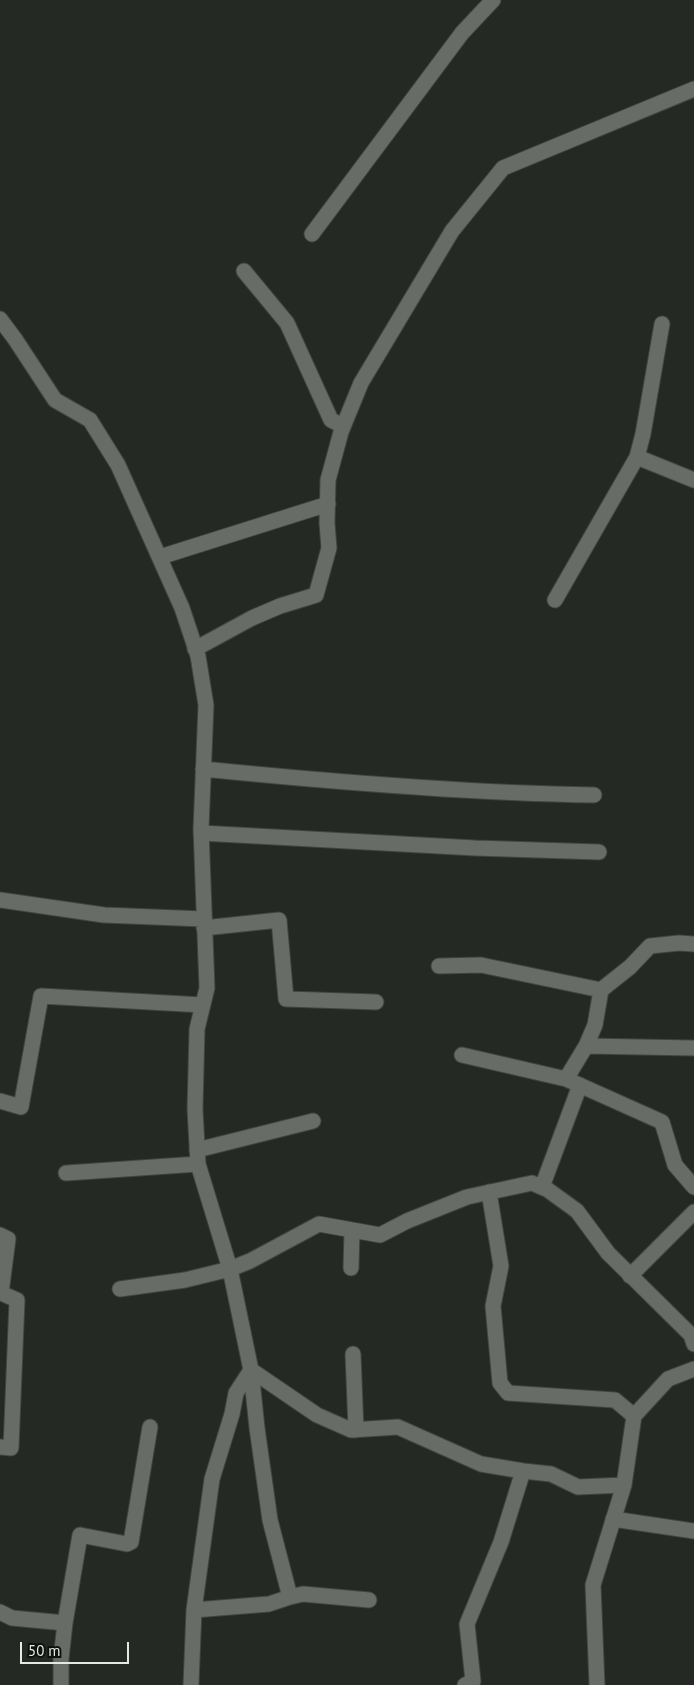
<!DOCTYPE html>
<html>
<head>
<meta charset="utf-8">
<style>
  body { margin:0 }
  #map { position:relative; width:694px; height:1685px; overflow:hidden; background:#242924; font-family:"PT Sans",sans-serif }
  canvas { display:block }
  .scale { position:absolute; left:20px; top:1642px; width:109px; height:22px; box-sizing:border-box; border:2px solid #e5e8e5; border-top:0; padding-left:6px; font-size:15px; line-height:18px; white-space:nowrap; color:#e5e8e5; -webkit-text-stroke:4px #0f110f; paint-order:stroke }
</style>
</head>
<body>
<div id="map">
<canvas width="694" height="1685"></canvas>
<div class="scale">50 m</div>
</div>
<script>
const ctx = document.querySelector('canvas').getContext('2d');
ctx.lineJoin = 'round';
function trace(path, color, width, dash) {
  ctx.strokeStyle = color;
  ctx.lineWidth = width;
  ctx.lineCap = dash ? 'butt' : 'round';
  ctx.setLineDash(dash || []);
  ctx.stroke(path);
}
const minor = new Path2D(`
  M 312,234 L 462,33 L 493,0
  M 244,271 L 287,323 L 331,420 L 343,426
  M 0,319 L 15,339 L 55,400 L 90,420 L 118,465 L 182,608 L 198,656 L 206,705 L 201,829 L 207,988 L 197,1029 L 195,1109 L 198,1164 L 230,1269 L 250,1261 L 319,1224 L 380,1235 L 407,1221 L 467,1197 L 532,1183 L 548,1190 L 577,1211 L 608,1253 L 691,1335 L 694,1344
  M 637,457 L 694,480
  M 160,557 L 328,504
  M 555,600 L 637,457 L 643,434 L 662,324
  M 195,649 L 252,618 L 280,606 L 316,595 L 329,548 L 327,523 L 328,480 L 341,432 L 361,383 L 452,231 L 503,168 L 694,89
  M 203,769 C 333,782 464,793 594,795
  M 201,833 L 475,848 L 599,852
  M 0,900 L 104,915 L 203,919
  M 204,928 L 279,920 L 286,999 L 376,1002
  M 439,966 L 481,965 L 601,990 L 595,1025 L 586,1046
  M 601,990 L 630,967 L 650,946 L 679,943 L 694,944
  M 462,1055 L 566,1079 L 662,1122 L 675,1165 L 694,1187
  M 566,1079 L 586,1046 L 694,1048
  M 0,1101 L 21,1107 L 41,996 L 203,1005
  M 197,1150 L 313,1121
  M 66,1173 L 198,1164
  M 542,1187 L 580,1085
  M 489,1192 L 501,1266 L 493,1306 L 500,1383 L 508,1393 L 615,1400 L 634,1416 L 624,1485 L 593,1585 L 597,1685
  M 0,1235 L 8,1239 L 1,1293 L 17,1300 L 11,1448 L 0,1447
  M 351,1268 L 352,1230
  M 630,1276 L 694,1212
  M 120,1289 L 185,1280 L 230,1269 L 251,1370 L 257,1428 L 270,1520 L 290,1597 L 269,1604 L 194,1610
  M 353,1354 L 356,1430
  M 634,1416 L 668,1379 L 694,1369
  M 523,1471 L 551,1474 L 578,1487 L 624,1485
  M 613,1519 L 694,1531
  M 290,1597 L 303,1594 L 369,1600
  M 0,1612 L 12,1618 L 65,1623 L 61,1659 L 61,1685
  M 65,1623 L 80,1535 L 127,1544 L 131,1542 L 150,1427
  M 191,1685 L 194,1610 L 212,1479 L 232,1414 L 236,1393 L 251,1370 L 317,1415 L 351,1430 L 398,1427 L 481,1464 L 523,1471 L 501,1542 L 467,1624 L 473,1681 L 465,1685`);
trace(minor, '#414541', 17);
trace(minor, '#676c66', 15);
</script>
</body>
</html>
